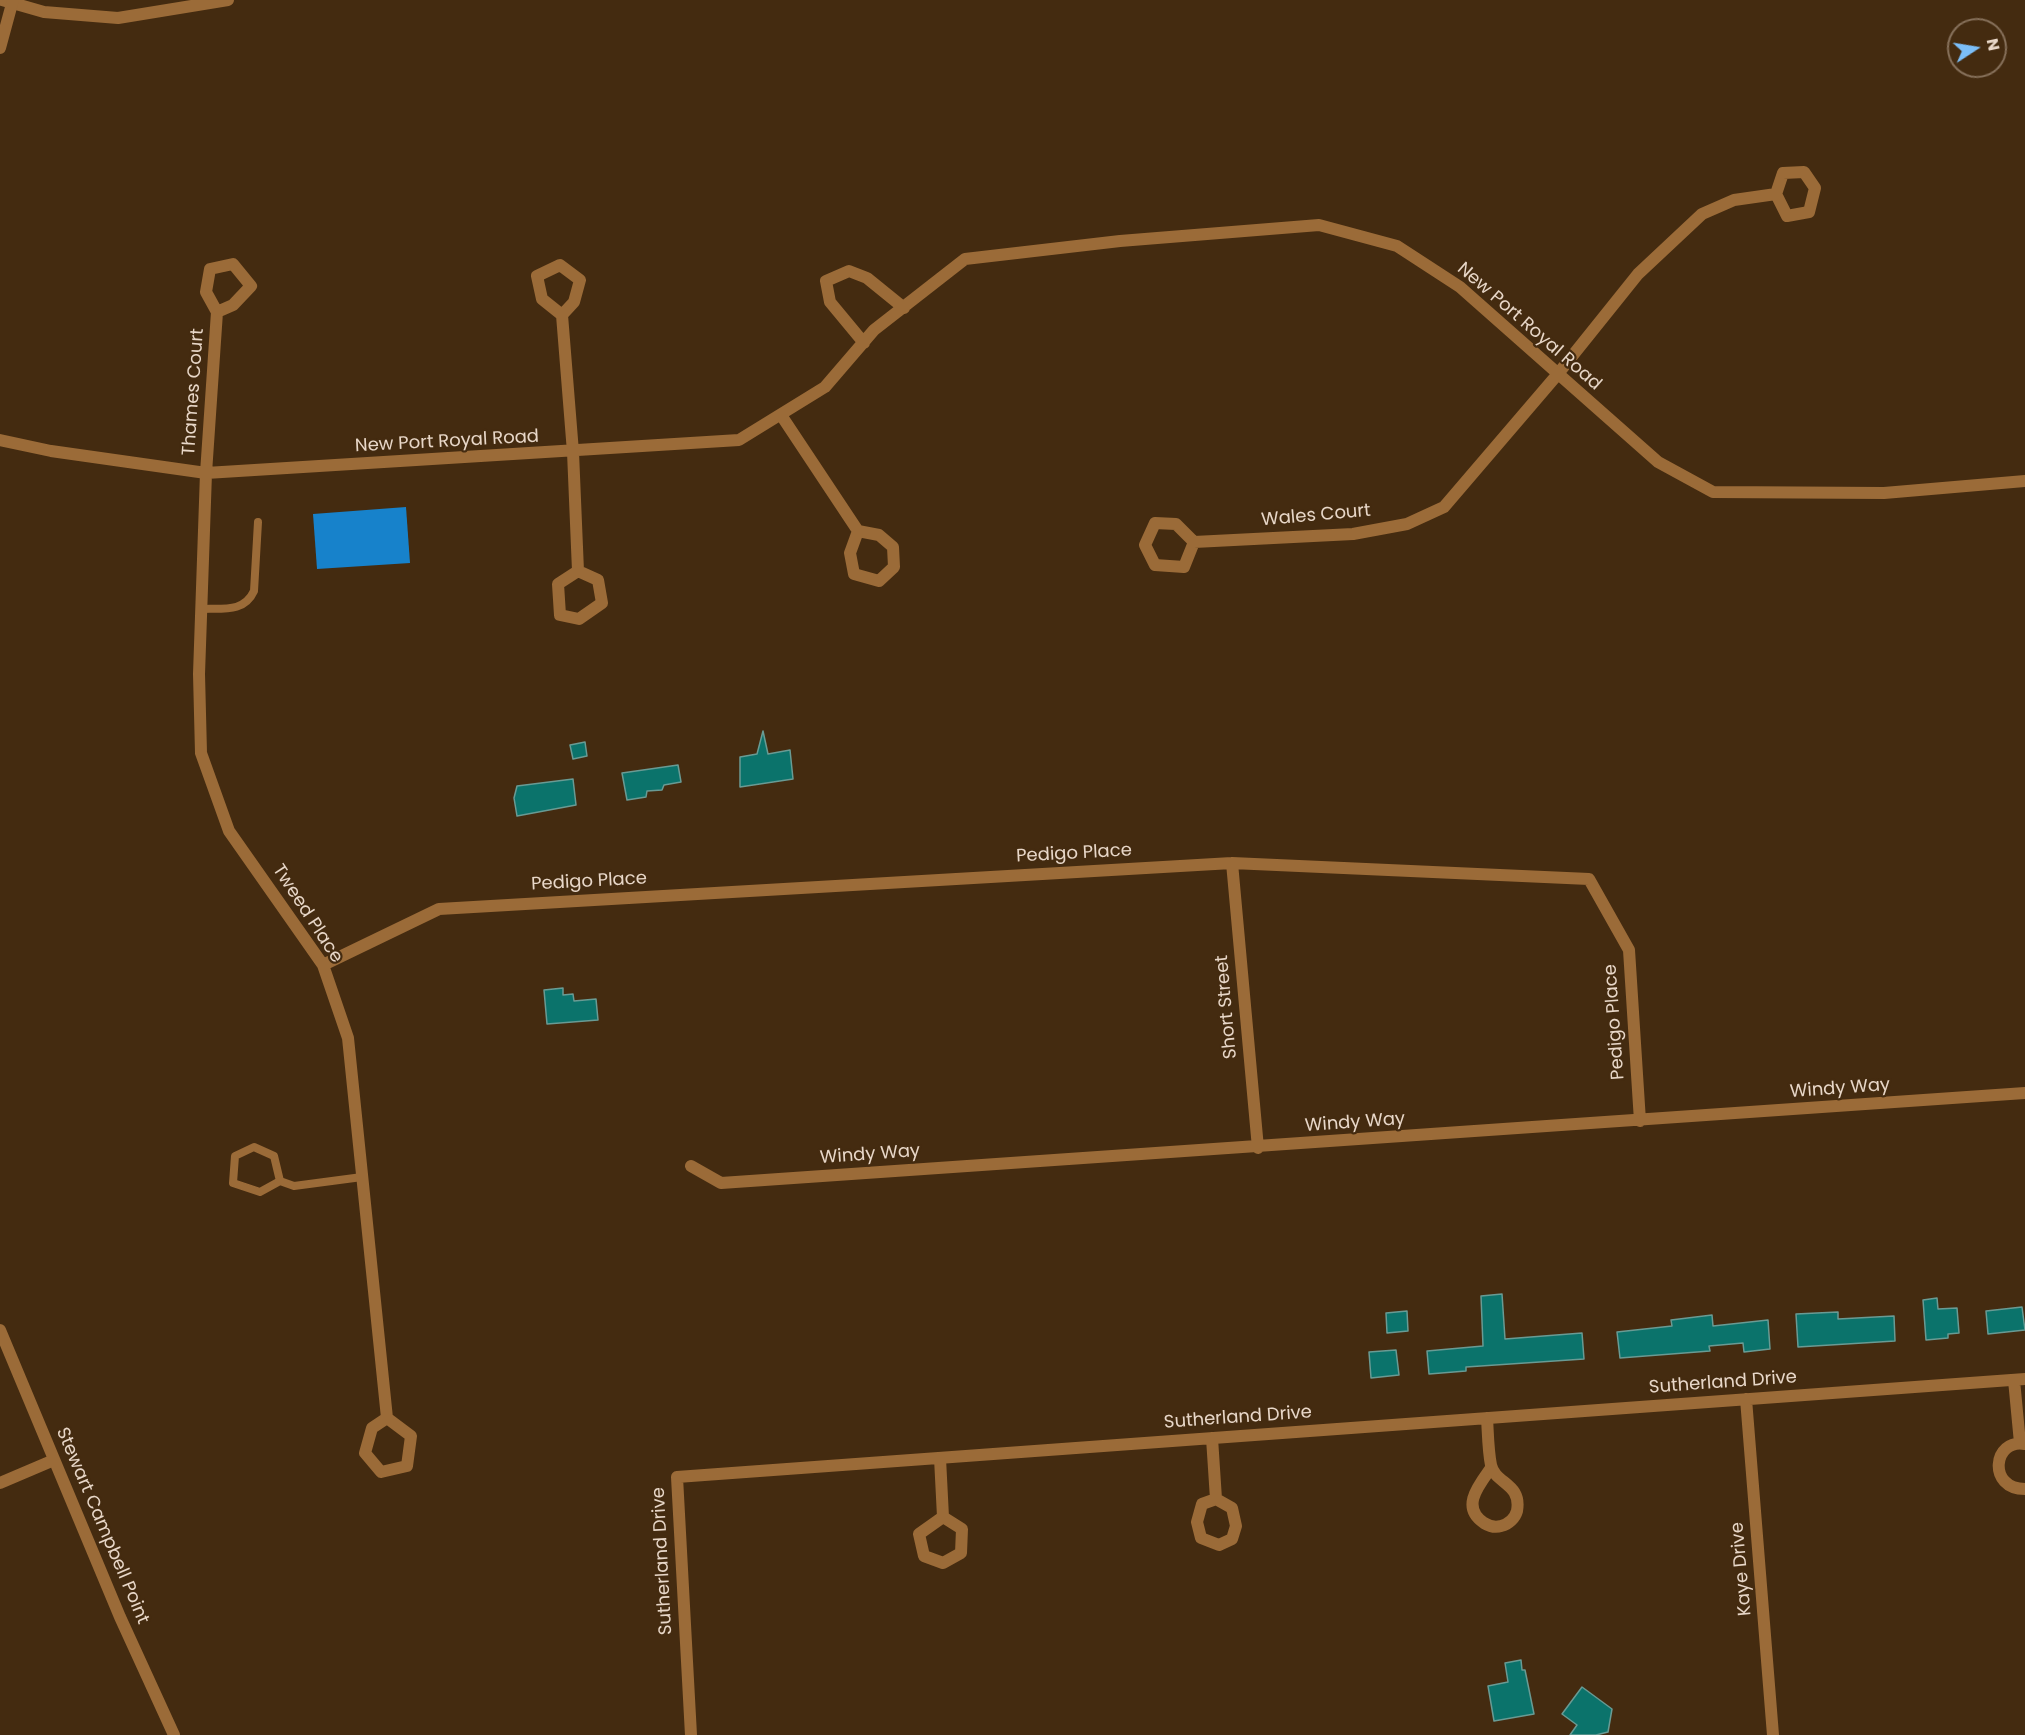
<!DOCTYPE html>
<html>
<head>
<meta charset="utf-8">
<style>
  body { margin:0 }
  #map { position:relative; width:2025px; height:1735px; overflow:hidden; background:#442b10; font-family:Poppins,sans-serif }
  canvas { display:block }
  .north { position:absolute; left:1947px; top:18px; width:60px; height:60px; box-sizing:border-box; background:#442b10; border:2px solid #86705a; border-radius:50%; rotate:78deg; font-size:16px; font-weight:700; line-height:24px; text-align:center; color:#e8d7c8 }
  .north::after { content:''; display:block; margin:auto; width:21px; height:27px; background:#7bbef8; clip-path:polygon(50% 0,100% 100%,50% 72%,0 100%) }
</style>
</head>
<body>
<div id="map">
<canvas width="2025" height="1735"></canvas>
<div class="north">N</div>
</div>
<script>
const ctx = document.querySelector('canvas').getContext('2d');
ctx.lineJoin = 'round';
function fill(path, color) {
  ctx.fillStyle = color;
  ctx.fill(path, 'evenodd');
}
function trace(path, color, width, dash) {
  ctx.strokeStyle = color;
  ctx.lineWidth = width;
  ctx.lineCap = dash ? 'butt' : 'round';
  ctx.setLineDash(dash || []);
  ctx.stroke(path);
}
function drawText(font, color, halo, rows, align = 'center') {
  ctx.font = font + ' Poppins,sans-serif';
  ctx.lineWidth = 4.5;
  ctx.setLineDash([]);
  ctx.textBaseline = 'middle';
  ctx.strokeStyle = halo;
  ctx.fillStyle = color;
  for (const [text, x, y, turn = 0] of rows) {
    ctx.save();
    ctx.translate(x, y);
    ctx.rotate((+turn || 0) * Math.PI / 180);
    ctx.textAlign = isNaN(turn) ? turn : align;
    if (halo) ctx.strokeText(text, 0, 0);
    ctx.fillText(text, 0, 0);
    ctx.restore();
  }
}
fill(new Path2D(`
  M 406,507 L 410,563 L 317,569 L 313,514 Z`), '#1782cb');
const building = new Path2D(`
  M 763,731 L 768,754 L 790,750 L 793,779 L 740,787 L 740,757 L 757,754 Z
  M 585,742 L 587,756 L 573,759 L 570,745 Z
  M 678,765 L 681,782 L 664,785 L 662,790 L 647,791 L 646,797 L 627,800 L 622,773 Z
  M 573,779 L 576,805 L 517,816 L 514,798 L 517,786 Z
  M 563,988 L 563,995 L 573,994 L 574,1001 L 596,999 L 598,1020 L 547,1024 L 544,990 Z
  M 1502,1294 L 1505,1339 L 1582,1333 L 1584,1359 L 1466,1367 L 1466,1371 L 1429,1374 L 1427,1351 L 1483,1346 L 1481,1296 Z
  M 1937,1298 L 1938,1309 L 1957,1308 L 1959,1333 L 1948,1334 L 1948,1338 L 1926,1340 L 1923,1300 Z
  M 2022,1307 L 2025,1330 L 1988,1334 L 1986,1311 Z
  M 1407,1311 L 1408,1331 L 1387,1333 L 1386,1313 Z
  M 1838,1312 L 1838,1319 L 1894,1316 L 1895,1341 L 1798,1347 L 1796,1314 Z
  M 1712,1315 L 1713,1326 L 1768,1320 L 1770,1349 L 1744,1352 L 1743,1343 L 1709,1346 L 1710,1351 L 1620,1358 L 1617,1332 L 1672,1326 L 1671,1320 Z
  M 1396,1350 L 1399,1375 L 1371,1378 L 1369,1352 Z
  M 1521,1660 L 1522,1670 L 1525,1670 L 1534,1714 L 1494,1721 L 1488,1686 L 1508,1682 L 1505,1663 Z
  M 1582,1687 L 1612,1709 L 1608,1732 L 1596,1735 L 1570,1735 L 1577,1725 L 1562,1714 Z`);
fill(building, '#0b736b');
trace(building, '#699b94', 1.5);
trace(new Path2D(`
  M 201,609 C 222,608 244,613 254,591 L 258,522
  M 280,1181 L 260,1192 L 233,1183 L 235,1156 L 254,1147 L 274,1156 L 280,1181 L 294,1186 L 362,1177`), '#9b6b38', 8);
trace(new Path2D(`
  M 2,0 L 44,12 L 118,18 L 228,0
  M 217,312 L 206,292 L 210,269 L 233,264 L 251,286 L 233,305 L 217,312 L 206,473 L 199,674 L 201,753 L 229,831 L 323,965 L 348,1038 L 387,1418 L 372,1428 L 365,1453 L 381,1472 L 407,1466 L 411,1436 L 387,1418
  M 562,315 L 542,299 L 537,276 L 560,265 L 580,280 L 574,302 L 562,315 L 573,452 L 578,571 L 558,584 L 560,615 L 579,619 L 602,603 L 598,580 L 578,571
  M 864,343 L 830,302 L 826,281 L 849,271 L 867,278 L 904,308
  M 781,415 L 858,531 L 850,553 L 854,574 L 879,581 L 894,567 L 893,547 L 879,535 L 858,531
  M 0,440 L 51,451 L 206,473 L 739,440 L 825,387 L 874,330 L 965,259 L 1120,241 L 1319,225 L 1397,246 L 1460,287 L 1658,462 L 1713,492 L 1884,493 L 2025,481
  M 1194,542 L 1176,524 L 1155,523 L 1145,545 L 1155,565 L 1184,567 L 1194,542 L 1353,534 L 1407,524 L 1444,507 L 1557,375 L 1638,274 L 1702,214 L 1734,200 L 1776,194 L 1787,216 L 1809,212 L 1815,188 L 1804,172 L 1783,173 L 1776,194
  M 1232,863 L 1258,1148
  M 323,965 L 439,909 L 1232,863 L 1589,879 L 1629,950 L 1640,1121
  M 691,1166 L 721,1183 L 2025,1093
  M 0,1330 L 120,1617 L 174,1735
  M 2014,1380 L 2020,1443
  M 1746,1399 L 1773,1735
  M 1487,1418 C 1488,1433 1488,1450 1491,1465 C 1495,1484 1522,1483 1517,1511 C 1515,1518 1509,1524 1501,1526 C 1495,1528 1489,1526 1484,1523 C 1460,1507 1479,1485 1491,1468
  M 1212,1438 L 1216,1499 L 1232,1508 L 1236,1526 L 1232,1539 L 1219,1545 L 1201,1538 L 1197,1522 L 1202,1504 L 1216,1499
  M 2025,1444 C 1993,1438 1987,1489 2025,1489
  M 940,1458 L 943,1517 L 919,1534 L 924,1556 L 943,1563 L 961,1553 L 962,1529 L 943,1517
  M 0,1483 L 54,1460
  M 691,1735 L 677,1477 L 2025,1379`), '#9b6b38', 12);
trace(new Path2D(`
  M 0,48 L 13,0`), '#9b6b38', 12);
drawText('18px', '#e8d7c8', '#442b10', [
  ["New Port Royal Road",1529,327,41],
  ["Thames Court",194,392,-86],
  ["New Port Royal Road",447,442,-3],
  ["Wales Court",1316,516,-5],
  ["Pedigo Place",1074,854,-3],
  ["Pedigo Place",589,882,-3],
  ["Tweed Place",307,914,57],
  ["Short Street",1227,1007,-95],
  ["Pedigo Place",1615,1022,-94],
  ["Windy Way",1840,1089,-4],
  ["Windy Way",1355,1123,-4],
  ["Windy Way",870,1155,-4],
  ["Sutherland Drive",1723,1383,-4],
  ["Sutherland Drive",1238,1418,-4],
  ["Stewart Campbell Point",102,1526,67],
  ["Sutherland Drive",663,1561,-93],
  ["Kaye Drive",1742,1569,-95]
]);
</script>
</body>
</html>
